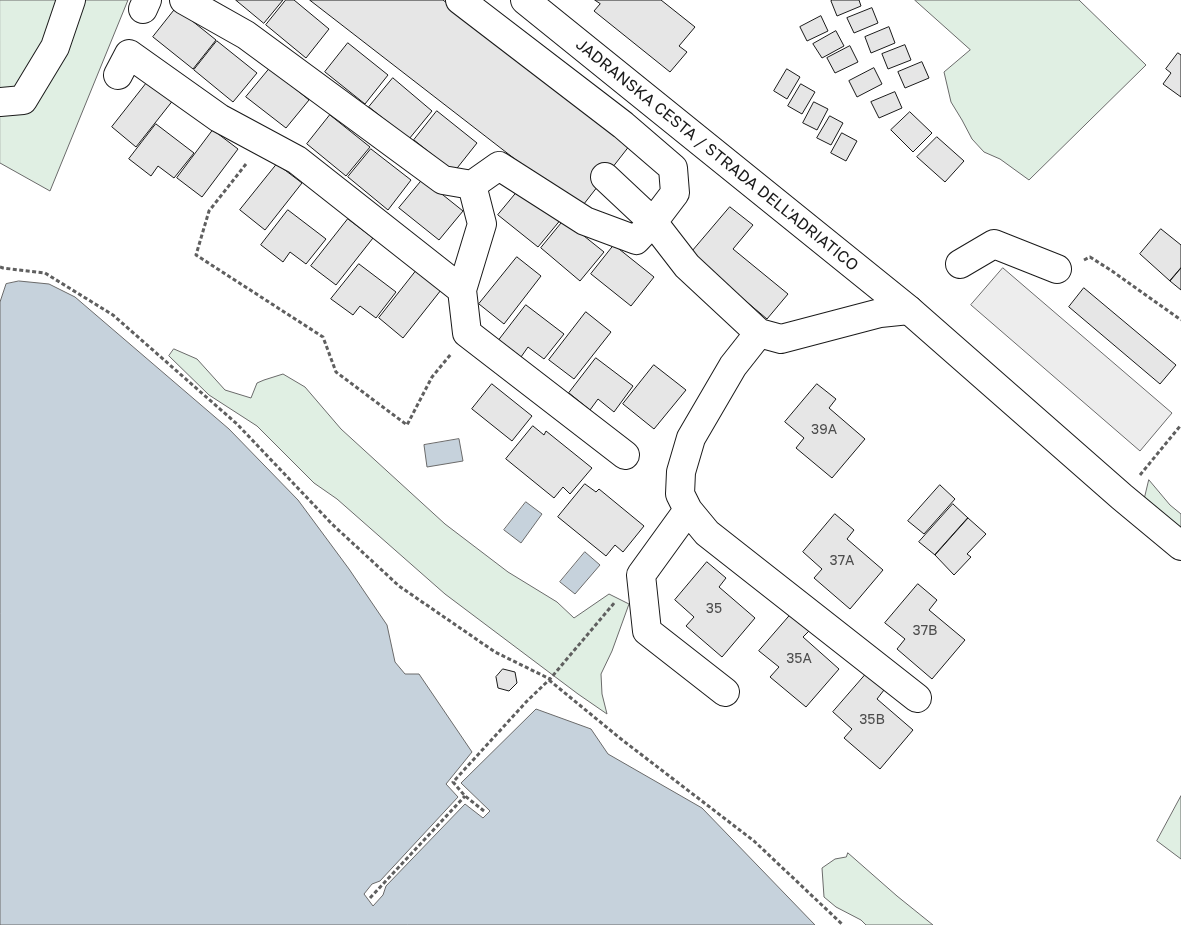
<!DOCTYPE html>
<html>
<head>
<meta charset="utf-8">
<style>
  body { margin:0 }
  canvas { display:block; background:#fff }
</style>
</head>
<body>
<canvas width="1181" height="925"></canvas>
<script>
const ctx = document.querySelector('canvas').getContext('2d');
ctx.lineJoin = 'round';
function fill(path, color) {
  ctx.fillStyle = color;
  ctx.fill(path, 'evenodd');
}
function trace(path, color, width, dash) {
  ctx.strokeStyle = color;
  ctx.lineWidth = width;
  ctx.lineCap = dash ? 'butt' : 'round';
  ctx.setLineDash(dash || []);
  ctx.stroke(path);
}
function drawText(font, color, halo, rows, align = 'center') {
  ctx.font = font + ' "Golos Text",sans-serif';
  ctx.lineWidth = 4;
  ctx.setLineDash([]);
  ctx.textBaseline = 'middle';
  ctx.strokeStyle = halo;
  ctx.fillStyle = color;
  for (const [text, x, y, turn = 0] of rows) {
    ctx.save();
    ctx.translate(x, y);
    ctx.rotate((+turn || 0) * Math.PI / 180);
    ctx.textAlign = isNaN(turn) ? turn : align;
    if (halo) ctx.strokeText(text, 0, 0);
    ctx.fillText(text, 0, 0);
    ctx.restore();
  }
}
const green = new Path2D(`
  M 0,0 L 128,0 L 50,191 L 0,163 Z
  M 915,0 L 1079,0 L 1146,65 L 1029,180 L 1000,159 L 984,152 L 972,139 L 962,120 L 951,102 L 944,72 L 970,50 Z
  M 174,349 L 197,359 L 225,390 L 251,398 L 257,383 L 264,380 L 283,374 L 305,387 L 341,429 L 445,524 L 508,572 L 557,602 L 574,618 L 609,594 L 629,604 L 612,651 L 601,674 L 602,694 L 607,714 L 578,694 L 445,594 L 337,499 L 314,483 L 257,426 L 209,395 L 169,356 Z
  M 1149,480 L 1170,505 L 1181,514 L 1181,530 L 1144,501 Z
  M 1181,796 L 1181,859 L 1157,841 Z
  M 848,853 L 897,896 L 933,925 L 866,925 L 861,920 L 836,907 L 824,897 L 822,868 L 835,859 L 846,857 Z`);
fill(green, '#e0efe3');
trace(green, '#6a6a6a', 1);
const parking = new Path2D(`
  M 1003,268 L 1172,413 L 1140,451 L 971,305 Z`);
fill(parking, '#ededed');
trace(parking, '#6a6a6a', 1);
const water = new Path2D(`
  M 19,281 L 49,284 L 75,297 L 229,429 L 298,500 L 349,569 L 387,625 L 395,662 L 405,674 L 419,674 L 472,752 L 446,784 L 458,797 L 380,881 L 372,884 L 364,894 L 373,906 L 383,895 L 386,886 L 465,804 L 483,818 L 490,811 L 461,783 L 536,709 L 591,729 L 608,754 L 702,808 L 815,925 L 0,925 L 0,302 L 6,284 Z
  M 459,439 L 463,461 L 427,467 L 424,445 Z
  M 526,502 L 542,514 L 521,543 L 504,530 Z
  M 585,552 L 600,565 L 575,594 L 560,582 Z`);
fill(water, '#c6d2dc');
trace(water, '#6a6a6a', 1);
const building = new Path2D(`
  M 236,0 L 283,0 L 264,23 Z
  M 286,0 L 294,0 L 329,29 L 306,58 L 266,25 Z
  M 310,0 L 443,0 L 630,145 L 580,209 Z
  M 595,0 L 661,0 L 695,27 L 679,46 L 687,52 L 670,72 L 594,11 L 600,4 Z
  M 833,0 L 859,0 L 861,6 L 837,16 L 831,1 Z
  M 176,8 L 216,40 L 193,69 L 153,37 Z
  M 872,8 L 878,23 L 854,33 L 847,18 Z
  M 821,16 L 828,31 L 807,41 L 800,27 Z
  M 889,27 L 895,43 L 871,53 L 865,37 Z
  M 836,31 L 844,46 L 822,58 L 813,44 Z
  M 217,41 L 257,73 L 233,102 L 194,70 Z
  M 348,43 L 388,75 L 365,104 L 325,72 Z
  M 905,45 L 911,60 L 888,69 L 882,54 Z
  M 850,46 L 858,62 L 835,73 L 827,58 Z
  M 1178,53 L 1181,55 L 1181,97 L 1163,84 L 1171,73 L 1166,69 Z
  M 922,62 L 929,78 L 905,88 L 898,72 Z
  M 270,68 L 309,100 L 286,128 L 246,97 Z
  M 874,68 L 882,84 L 857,97 L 849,81 Z
  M 787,69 L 800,77 L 787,99 L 774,91 Z
  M 393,78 L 432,111 L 409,139 L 369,107 Z
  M 149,80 L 174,99 L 136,147 L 112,127 Z
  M 801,84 L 815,92 L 802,114 L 788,106 Z
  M 895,92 L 902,108 L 879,118 L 871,102 Z
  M 814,102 L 828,109 L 817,130 L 803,123 Z
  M 437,111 L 477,143 L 454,172 L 414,140 Z
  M 910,112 L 932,133 L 913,152 L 891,130 Z
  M 330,115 L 370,147 L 346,176 L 307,144 Z
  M 830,116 L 843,123 L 831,145 L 817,138 Z
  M 156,124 L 194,153 L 174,178 L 158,166 L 151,176 L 129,159 Z
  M 213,130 L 238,149 L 202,197 L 177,178 Z
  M 842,133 L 857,141 L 846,161 L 831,153 Z
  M 937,137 L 964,161 L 945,182 L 917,157 Z
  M 371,149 L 411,180 L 388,210 L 348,177 Z
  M 277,164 L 302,183 L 265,230 L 240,210 Z
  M 423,179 L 463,211 L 439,240 L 399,208 Z
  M 522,186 L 562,218 L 538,247 L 498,215 Z
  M 730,207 L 753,225 L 733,249 L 788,294 L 767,319 L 690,254 Z
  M 288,210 L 326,239 L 306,264 L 290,252 L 283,262 L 261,245 Z
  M 348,219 L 373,238 L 336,285 L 311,266 Z
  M 564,220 L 604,252 L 580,281 L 541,248 Z
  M 1161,229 L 1181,245 L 1181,268 L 1170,281 L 1140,254 Z
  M 614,245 L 654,277 L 631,306 L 591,274 Z
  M 517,257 L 541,276 L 504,324 L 479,304 Z
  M 359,264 L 396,292 L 376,318 L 360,306 L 353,315 L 331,299 Z
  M 1181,268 L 1181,290 L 1170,281 Z
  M 416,271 L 441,290 L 403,338 L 379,318 Z
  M 1084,288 L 1176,365 L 1160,384 L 1069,307 Z
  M 526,305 L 564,334 L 544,359 L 528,347 L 521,357 L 499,340 Z
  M 586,312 L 611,332 L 574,379 L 549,360 Z
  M 596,358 L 633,386 L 614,412 L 598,399 L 590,410 L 569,393 Z
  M 654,365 L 686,390 L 654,429 L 623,404 Z
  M 492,384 L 532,416 L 512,441 L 472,409 Z
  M 817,384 L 836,399 L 829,408 L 865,439 L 832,478 L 796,448 L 804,438 L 785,422 Z
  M 533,426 L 544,435 L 546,431 L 592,468 L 570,494 L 563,487 L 554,498 L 506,459 Z
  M 585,484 L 596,492 L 599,489 L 644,526 L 623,552 L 615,545 L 606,556 L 558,517 Z
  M 940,485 L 955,499 L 924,534 L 908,521 Z
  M 953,504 L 968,518 L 935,555 L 919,542 Z
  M 835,514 L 854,530 L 847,539 L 883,570 L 850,609 L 814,578 L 822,569 L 803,552 Z
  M 968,518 L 986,534 L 967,554 L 971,557 L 954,575 L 935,555 Z
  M 707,562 L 726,578 L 719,587 L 755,618 L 722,657 L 686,626 L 694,617 L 675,600 Z
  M 918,584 L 937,600 L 929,610 L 965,640 L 932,679 L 897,649 L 905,639 L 885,623 Z
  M 792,613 L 811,629 L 803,637 L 839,669 L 806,707 L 770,677 L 779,667 L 759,651 Z
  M 503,669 L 515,672 L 517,683 L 509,691 L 498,688 L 496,677 Z
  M 866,674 L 884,690 L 877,699 L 913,730 L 880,769 L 844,738 L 852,729 L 833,712 Z`);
fill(building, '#e6e6e6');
trace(building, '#1a1a1a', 1);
const minor = new Path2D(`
  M 184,0 L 246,35 L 443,180 L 472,185
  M 460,0 L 623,125 L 673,168 L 675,193 L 653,222 L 636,240 L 585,221 L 499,166 L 472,185 L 482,224 L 462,290 L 467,333 L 625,455
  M 143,9 L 147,0
  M 118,75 L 129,54 L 219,118 L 297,160 L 462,290
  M 0,102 L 23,100 L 55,47 L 71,0
  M 605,177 L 653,222 L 687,266 L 759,333 L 781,339 L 880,313 L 909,310
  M 960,264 L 994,244 L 1057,269
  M 759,333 L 733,366 L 691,438 L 681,472 L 680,494 L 688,510 L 707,533 L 917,698
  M 688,510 L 641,575 L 647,631 L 725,692`);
const major = new Path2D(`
  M 525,0 L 909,310 L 1122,497 L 1181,546`);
trace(minor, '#1a1a1a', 30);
trace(major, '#1a1a1a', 30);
trace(new Path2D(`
  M 246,164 L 209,211 L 196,255 L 323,337 L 336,372 L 407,425 L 432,377 L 451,354
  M 1084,260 L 1090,257 L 1112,271 L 1181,320
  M 0,267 L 3,268 L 45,273 L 113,315 L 237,424 L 332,524 L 399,586 L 495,652 L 550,679
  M 1140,475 L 1181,425
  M 549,680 L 621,739 L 754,841 L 843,925
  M 484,811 L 465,796 L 453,782 L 527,701 L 550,679 L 615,602
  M 370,898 L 465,796`), '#5f5f5f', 3, [4, 2.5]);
trace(minor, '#fff', 28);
trace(major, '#fff', 28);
drawText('14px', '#4d4d4d', null, [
  ["39A",824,430],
  ["37A",842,561],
  ["35",714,609],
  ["37B",925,631],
  ["35A",799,659],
  ["35B",872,720]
]);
drawText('16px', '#1a1a1a', '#fff', [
  ["JADRANSKA CESTA / STRADA DELL'ADRIATICO",717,155,39]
]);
</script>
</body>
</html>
